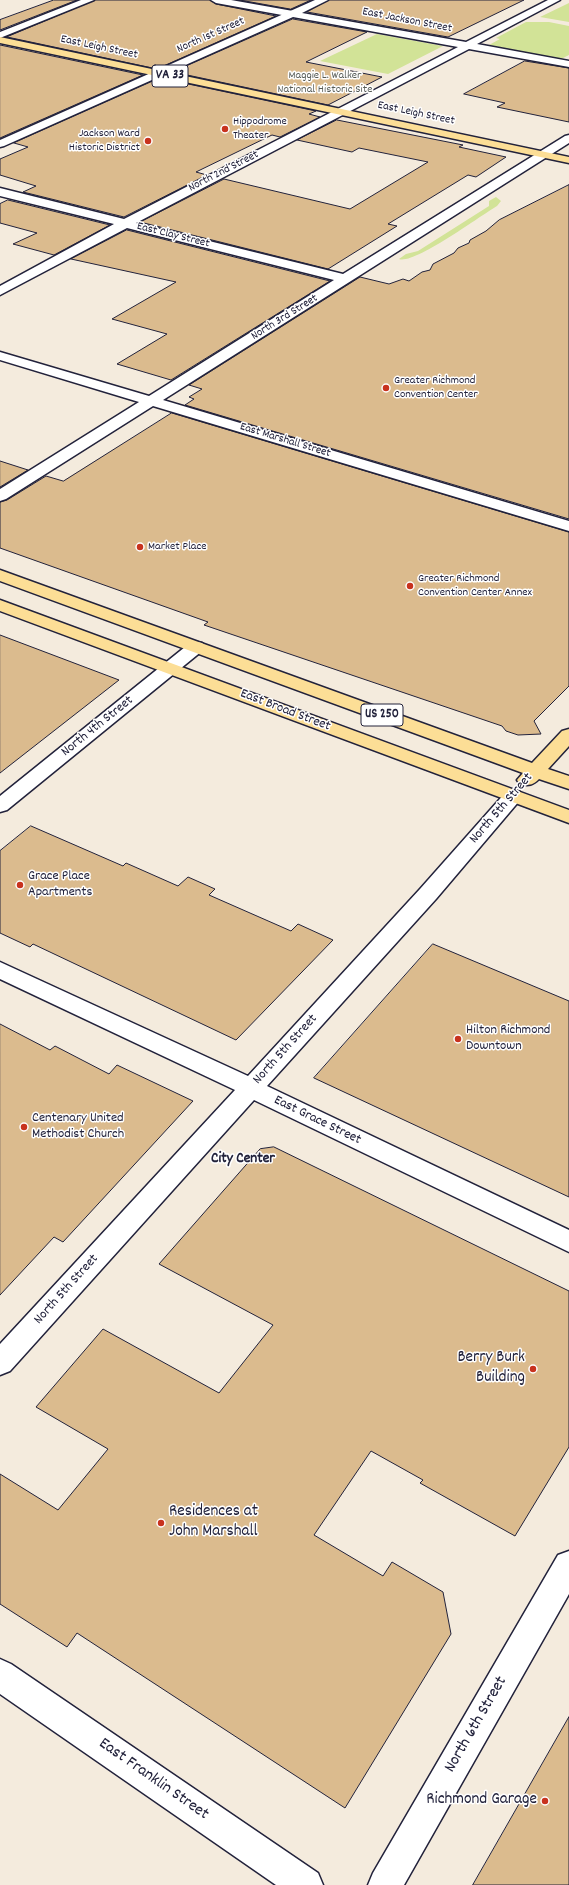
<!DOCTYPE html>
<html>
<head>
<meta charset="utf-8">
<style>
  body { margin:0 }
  canvas { display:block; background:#f4ebdd }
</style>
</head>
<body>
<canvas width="569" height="1885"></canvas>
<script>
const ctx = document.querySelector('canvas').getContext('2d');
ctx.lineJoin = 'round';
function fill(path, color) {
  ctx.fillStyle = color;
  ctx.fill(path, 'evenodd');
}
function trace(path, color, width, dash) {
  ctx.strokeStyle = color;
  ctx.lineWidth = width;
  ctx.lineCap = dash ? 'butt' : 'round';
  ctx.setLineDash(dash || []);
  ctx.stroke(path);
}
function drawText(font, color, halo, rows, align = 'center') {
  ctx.font = font + ' Dekko,sans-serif';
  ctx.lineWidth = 3;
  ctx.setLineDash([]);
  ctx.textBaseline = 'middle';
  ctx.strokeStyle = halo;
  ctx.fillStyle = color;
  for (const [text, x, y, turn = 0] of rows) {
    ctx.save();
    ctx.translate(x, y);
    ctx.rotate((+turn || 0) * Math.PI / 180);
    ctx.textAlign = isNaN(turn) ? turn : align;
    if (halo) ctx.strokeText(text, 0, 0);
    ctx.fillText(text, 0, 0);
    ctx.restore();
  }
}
fill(new Path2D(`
  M 569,3 L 569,22 L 540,17 Z
  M 526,22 L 549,22 L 569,26 L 569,55 L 561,59 L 489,45 L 500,39 L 496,38 Z
  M 377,34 L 443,46 L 388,74 L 320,61 Z
  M 496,197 L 501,201 L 497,206 C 480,216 414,265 399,259 L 406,254 L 418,251 L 489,206 L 489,201 Z`), '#d2e397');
const building = new Path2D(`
  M 54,0 L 77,0 L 0,30 L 0,20 Z
  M 95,0 L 210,0 L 216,4 L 276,16 L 157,69 L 7,37 Z
  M 240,0 L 311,0 L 291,9 Z
  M 329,0 L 524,0 L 448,37 L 307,12 Z
  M 293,19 L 367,32 L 306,62 L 382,77 L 328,105 L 173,72 Z
  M 0,45 L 143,75 L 0,138 Z
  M 525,61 L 569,68 L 569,122 L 497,107 L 505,103 L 464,94 Z
  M 160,78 L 316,111 L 309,114 L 320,117 L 280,137 L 272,135 L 196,172 L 207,175 L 124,217 L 23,192 L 36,186 L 0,175 L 0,159 L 28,147 L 14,143 Z
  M 337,120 L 463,145 L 459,147 L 506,157 L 476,177 L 468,175 L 388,224 L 397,226 L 328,269 L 140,222 L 224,179 L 350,209 L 428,162 L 359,148 L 352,152 L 297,140 Z
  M 569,185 L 569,519 L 185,405 L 194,399 L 189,397 L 202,389 L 189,385 L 360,277 L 389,284 L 403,279 L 409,281 L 422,272 L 430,270 L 433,264 L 454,253 L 458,248 L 469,243 L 470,240 L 486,231 L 499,220 Z
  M 8,200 L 110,225 L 54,255 L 13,244 L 37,233 L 0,223 L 0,204 Z
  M 127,230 L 330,281 L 171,380 L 117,364 L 167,334 L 112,319 L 176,282 L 71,259 Z
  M 172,413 L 569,532 L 569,686 L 534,721 L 541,734 L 518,735 L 506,731 L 502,726 L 204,625 L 208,622 L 0,548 L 0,502 L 7,500 L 46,476 L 63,481 Z
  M 0,461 L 28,470 L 0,487 Z
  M 0,635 L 119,680 L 0,773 Z
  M 31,826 L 123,866 L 126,863 L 178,886 L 188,877 L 215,889 L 209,895 L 291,931 L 298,924 L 333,940 L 236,1040 L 33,944 L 30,947 L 0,933 L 0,851 Z
  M 433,944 L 569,1001 L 569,1197 L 314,1078 Z
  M 0,1024 L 50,1050 L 55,1046 L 109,1074 L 117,1065 L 193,1101 L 63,1242 L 54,1237 L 0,1295 Z
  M 274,1147 L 569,1291 L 569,1447 L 515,1536 L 420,1483 L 423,1480 L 371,1451 L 314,1535 L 383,1576 L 392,1562 L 443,1592 L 451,1634 L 345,1808 L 77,1633 L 67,1647 L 0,1604 L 0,1474 L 58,1510 L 108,1449 L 36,1407 L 103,1329 L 219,1393 L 273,1325 L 159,1264 L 260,1149 Z
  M 569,1717 L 569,1885 L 473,1885 Z`);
fill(building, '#dbbb8e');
trace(building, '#22223b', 1);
const street = new Path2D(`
  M 81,0 L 94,0 L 0,38 L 0,32 Z
  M 211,0 L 231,0 L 293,11 L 298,14 L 293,17 L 216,3 Z`);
const secondary = new Path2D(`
  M 315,0 L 328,0 L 302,13 L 466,42 L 548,0 L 560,0 L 477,44 L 569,61 L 569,67 L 469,49 L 136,223 L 343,274 L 565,136 L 569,135 L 569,143 L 163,400 L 569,521 L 569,531 L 153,406 L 6,499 L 0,501 L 0,489 L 139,402 L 0,360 L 0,352 L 149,396 L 334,280 L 127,228 L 0,295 L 0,286 L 114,224 L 0,196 L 0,188 L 124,219 L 458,47 L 293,17 L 4,146 L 0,147 L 0,140 Z
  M 196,642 L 202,643 L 205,647 L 202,651 L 7,810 L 0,812 L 0,796 L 190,643 Z
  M 513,790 L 520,792 L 523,796 L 520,800 L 436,899 L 267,1086 L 569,1230 L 569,1252 L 254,1100 L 10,1371 L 0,1375 L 0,1344 L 235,1090 L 0,979 L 0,962 L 248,1076 L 420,889 L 506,792 Z
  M 569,1551 L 569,1594 L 404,1885 L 368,1885 L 373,1873 L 558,1555 Z
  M 0,1659 L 11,1664 L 318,1873 L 323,1885 L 276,1885 L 0,1694 Z`);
const primary = new Path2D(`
  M 0,37 L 569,157 L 569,163 L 0,43 Z
  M 0,570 L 532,763 L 562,731 L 569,729 L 569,746 L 548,769 L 569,776 L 569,789 L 539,779 C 533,785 529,786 520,784 L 517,780 L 523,773 L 0,581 Z
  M 0,600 L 569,810 L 569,823 L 0,611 Z`);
trace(street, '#22223b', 3);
trace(secondary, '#22223b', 3);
trace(primary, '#22223b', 3);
fill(street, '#fff');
fill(secondary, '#fff');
fill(primary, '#fcde96');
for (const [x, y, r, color] of [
  [225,129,4,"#c8321e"],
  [148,141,4,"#c8321e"],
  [386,388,4,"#c8321e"],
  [140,547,4,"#c8321e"],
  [410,586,4,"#c8321e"],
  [20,885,4,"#c8321e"],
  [458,1039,4,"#c8321e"],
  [24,1127,4,"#c8321e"],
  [533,1369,4,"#c8321e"],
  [161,1523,4,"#c8321e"],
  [545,1801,4,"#c8321e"]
]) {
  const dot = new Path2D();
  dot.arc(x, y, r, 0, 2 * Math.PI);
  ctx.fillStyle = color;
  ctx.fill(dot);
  trace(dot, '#fff', 1.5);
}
drawText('12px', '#22223b', '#fff', [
  ["East Jackson Street",407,21,11],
  ["North 1st Street",211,36,-24],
  ["East Leigh Street",99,48,12],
  ["East Leigh Street",416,114,12],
  ["North 2nd Street",224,172,-27],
  ["East Clay Street",173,236,14],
  ["North 3rd Street",285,318,-32],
  ["East Marshall Street",285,441,17]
]);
drawText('12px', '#575c57', '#fff', [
  ["Maggie L. Walker",325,76],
  ["National Historic Site",325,90]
]);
drawText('12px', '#22223b', '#fff', [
  ["Hippodrome",233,122],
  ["Theater",233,136],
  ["Jackson Ward",140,134,"right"],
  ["Historic District",140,148,"right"],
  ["Greater Richmond",394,381],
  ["Convention Center",394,395],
  ["Market Place",148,547],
  ["Greater Richmond",418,579],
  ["Convention Center Annex",418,593]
], 'left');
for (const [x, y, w] of [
  [170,76,36],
  [382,715,42]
]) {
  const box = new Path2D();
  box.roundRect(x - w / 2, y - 11, w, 22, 3);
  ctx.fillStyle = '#fff';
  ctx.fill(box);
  trace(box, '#22223b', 1);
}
drawText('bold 13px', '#22223b', null, [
  ["VA 33",170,76],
  ["US 250",382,715]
]);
drawText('14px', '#22223b', '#fff', [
  ["East Broad Street",285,711,21],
  ["North 4th Street",98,727,-39],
  ["North 5th Street",502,809,-49],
  ["North 5th Street",286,1050,-48],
  ["East Grace Street",317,1121,26],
  ["North 5th Street",67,1290,-48]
]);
drawText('14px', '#22223b', '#fff', [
  ["Grace Place",28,877],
  ["Apartments",28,893],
  ["Hilton Richmond",466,1031],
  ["Downtown",466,1047],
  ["Centenary United",32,1119],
  ["Methodist Church",32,1135]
], 'left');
drawText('bold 15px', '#22223b', '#fff', [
  ["City Center",243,1160]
]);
drawText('17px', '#22223b', '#fff', [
  ["Berry Burk",525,1359],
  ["Building",525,1379],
  ["Residences at",169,1513,"left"],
  ["John Marshall",169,1533,"left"],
  ["Richmond Garage",537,1801]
], 'right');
drawText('17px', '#22223b', '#fff', [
  ["North 6th Street",477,1725,-60],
  ["East Franklin Street",153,1780,35]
]);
</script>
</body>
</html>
